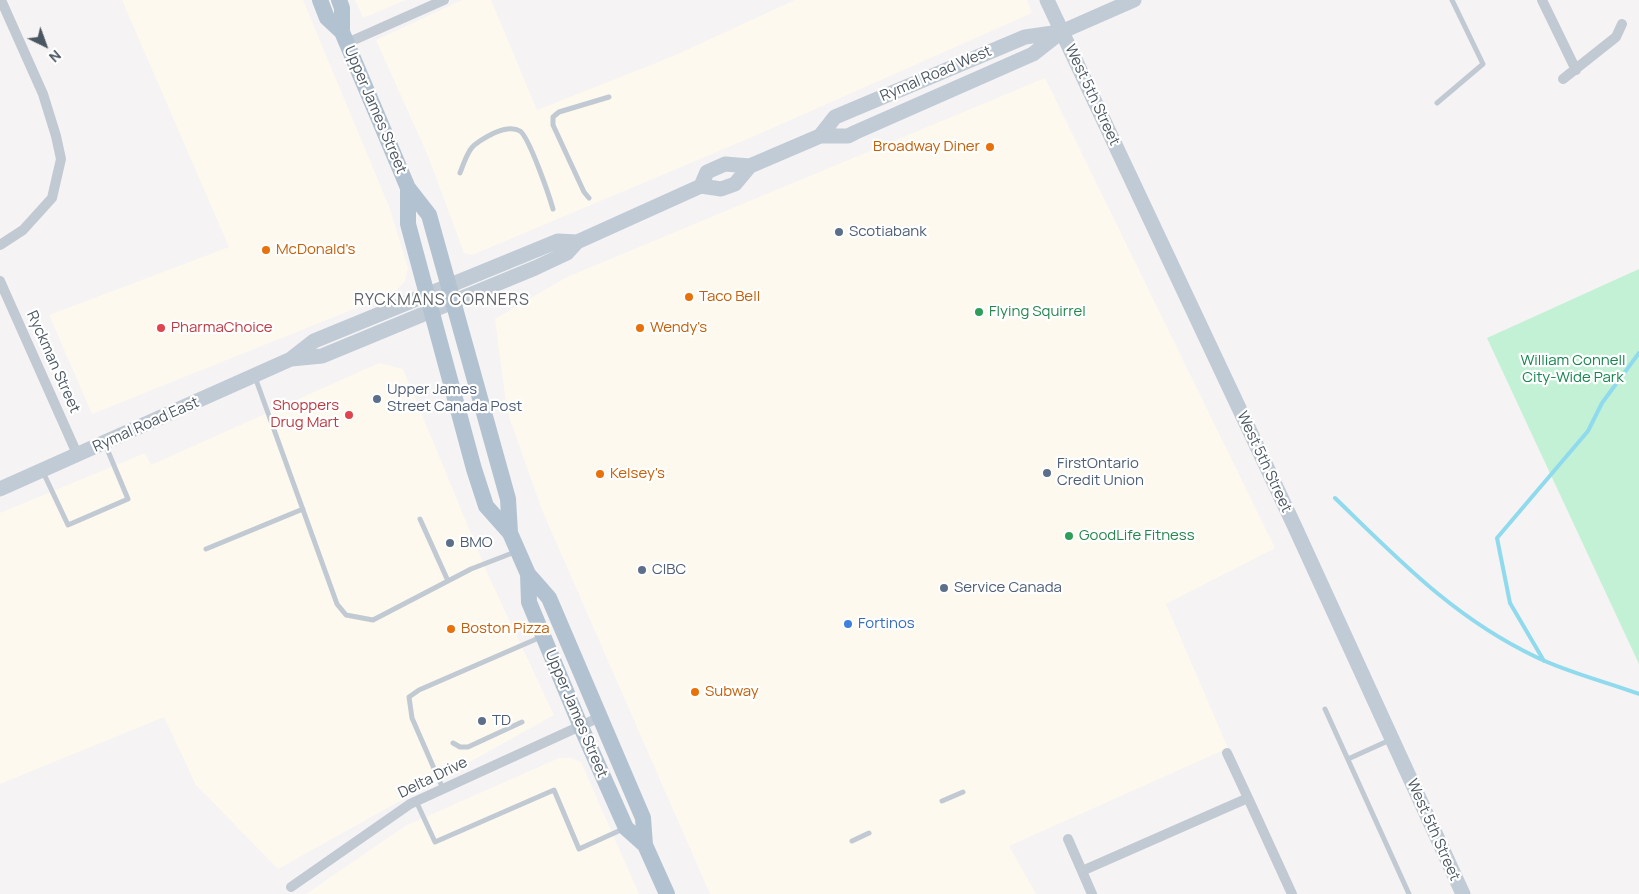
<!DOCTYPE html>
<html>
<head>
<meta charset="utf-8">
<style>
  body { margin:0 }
  #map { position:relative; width:1639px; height:894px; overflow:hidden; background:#f5f3f3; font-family:Manrope,sans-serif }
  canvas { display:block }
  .north { position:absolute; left:20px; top:20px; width:50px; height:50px; -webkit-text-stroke:4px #fff; paint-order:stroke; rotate:138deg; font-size:14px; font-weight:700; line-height:20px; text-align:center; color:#4a5661 }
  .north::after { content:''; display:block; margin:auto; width:18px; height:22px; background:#4a5661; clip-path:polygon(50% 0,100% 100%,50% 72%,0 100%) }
</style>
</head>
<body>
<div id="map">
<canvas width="1639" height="894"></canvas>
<div class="north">N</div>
</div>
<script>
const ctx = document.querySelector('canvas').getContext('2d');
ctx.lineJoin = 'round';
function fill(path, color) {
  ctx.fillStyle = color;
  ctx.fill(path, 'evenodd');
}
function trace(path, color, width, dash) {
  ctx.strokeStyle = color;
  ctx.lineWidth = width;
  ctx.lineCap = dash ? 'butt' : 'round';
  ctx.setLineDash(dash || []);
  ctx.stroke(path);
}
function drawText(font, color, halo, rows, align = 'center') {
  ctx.font = font + ' Manrope,sans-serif';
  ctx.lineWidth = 4.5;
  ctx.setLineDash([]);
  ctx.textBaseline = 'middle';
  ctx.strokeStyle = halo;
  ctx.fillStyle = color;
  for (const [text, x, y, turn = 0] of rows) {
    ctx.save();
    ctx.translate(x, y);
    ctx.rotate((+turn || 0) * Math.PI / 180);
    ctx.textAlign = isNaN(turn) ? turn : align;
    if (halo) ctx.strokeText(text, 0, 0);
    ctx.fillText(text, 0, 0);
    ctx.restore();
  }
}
fill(new Path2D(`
  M 122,0 L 303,0 L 390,209 L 408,268 L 405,281 L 394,293 L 92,414 L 49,315 L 229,247 Z
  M 355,0 L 406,0 L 363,18 Z
  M 462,0 L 491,0 L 537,110 L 671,57 L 795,0 L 1027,0 L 1032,13 L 750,138 L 472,255 L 464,253 L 428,156 L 376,40 Z
  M 1045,78 L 1275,548 L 1166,604 L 1228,748 L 1009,846 L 1036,894 L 710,894 L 542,510 L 507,411 L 495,319 L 567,277 Z
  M 379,363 L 403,369 L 489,577 L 554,715 L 278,869 L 196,785 L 164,717 L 0,784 L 0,513 L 145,453 L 151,465 Z
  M 559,758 L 571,758 L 581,762 L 639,894 L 306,894 L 405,826 Z`), '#fdf9ef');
fill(new Path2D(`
  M 1639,269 L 1639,664 L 1487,338 Z`), '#c3f1d5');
trace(new Path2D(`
  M 1335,498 C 1399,560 1454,618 1536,657 C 1569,673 1604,681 1639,694
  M 1544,661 L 1510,603 L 1497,538 L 1588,431 L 1602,403 L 1639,353`), '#90daee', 4);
trace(new Path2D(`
  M 1437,103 L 1483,64 L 1452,0
  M 460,173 C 469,148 470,145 494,133 C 501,130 512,126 520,131 C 529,137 549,195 553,209
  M 589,198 L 584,192 L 553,125 L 553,117 L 559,112 L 609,97
  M 255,377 L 337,604 L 346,615 L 373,620 L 471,569 L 515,552
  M 43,472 L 68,525 L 128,499 L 105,444
  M 420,519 L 448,581
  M 206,549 L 303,509
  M 1325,709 L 1409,894
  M 453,743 L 460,747 L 468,747 L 522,722
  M 1348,759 L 1390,740
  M 443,789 L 412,718 L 409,697 L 419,690 L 541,637
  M 416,801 L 435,842 L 554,790 L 579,849 L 623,829
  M 942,801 L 963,792
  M 852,841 L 869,833`), '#c1cad2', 5);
trace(new Path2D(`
  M 1542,0 L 1576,70
  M 347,43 L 444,0
  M 1563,79 L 1616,37 L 1622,24
  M 0,245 L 23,230 L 52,198 L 61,159 L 56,136 L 43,94 L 1,0
  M 0,281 L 78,456
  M 1227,753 L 1248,798
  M 1068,839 L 1092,894
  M 1082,871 L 1248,798 L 1292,894
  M 291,887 L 410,804 L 600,717`), '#c1cad2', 10);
trace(new Path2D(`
  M 1047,0 L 1294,525 L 1463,894
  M 820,136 L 835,117 L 1025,37 L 1060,32
  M 701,186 L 707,172 L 725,164 L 750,166
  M 291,359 L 322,356 L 535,268 L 567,253 L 577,242 L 701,186 L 721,189 L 735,184 L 750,166 L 820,136 L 848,136 L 856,132 L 1033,54 L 1061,32 L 1134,0
  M 0,489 L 291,359 L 314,341 L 558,241 L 577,242`), '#c1cbd6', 15);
trace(new Path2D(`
  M 320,0 L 327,18 L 342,32 L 408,188 L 429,215 L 508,499 L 510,533
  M 339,0 L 342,8 L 342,32
  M 408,188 L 408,224 L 474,469 L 486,506 L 510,533 L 528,574 L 549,598 L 643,818 L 645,845 L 667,894
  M 528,574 L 529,602 L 581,727 L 626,828 L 645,845`), '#b3c2d1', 16);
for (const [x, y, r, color] of [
  [990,147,5,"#e8710a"],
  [839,232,5,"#5c6f8a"],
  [266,250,5,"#e8710a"],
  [689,297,5,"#e8710a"],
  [979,312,5,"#2e9e5b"],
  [161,328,5,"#e0444e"],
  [640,328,5,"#e8710a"],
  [377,399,5,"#5c6f8a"],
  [349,415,5,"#e0444e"],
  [1047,473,5,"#5c6f8a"],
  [600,474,5,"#e8710a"],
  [1069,536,5,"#2e9e5b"],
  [450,543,5,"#5c6f8a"],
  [642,570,5,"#5c6f8a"],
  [944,588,5,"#5c6f8a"],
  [848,624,5,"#3f7fe0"],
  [451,629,5,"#e8710a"],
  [695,692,5,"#e8710a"],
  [482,721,5,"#5c6f8a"]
]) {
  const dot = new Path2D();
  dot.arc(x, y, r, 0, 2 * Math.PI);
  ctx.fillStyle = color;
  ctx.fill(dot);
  trace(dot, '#fff', 2);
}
drawText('15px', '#4a5661', '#fff', [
  ["Rymal Road West",936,74,-23],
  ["West 5th Street",1092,95,65],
  ["Upper James Street",375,110,67],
  ["Ryckman Street",53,362,66],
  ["Rymal Road East",146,425,-24],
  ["West 5th Street",1264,462,65],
  ["Upper James Street",576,714,67],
  ["Delta Drive",433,778,-26],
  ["West 5th Street",1433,830,66]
]);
drawText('15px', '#c56008', '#fff', [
  ["Broadway Diner",980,147,"right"],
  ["McDonald's",276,250],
  ["Taco Bell",699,297],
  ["Wendy's",650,328],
  ["Kelsey's",610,474],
  ["Boston Pizza",461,629],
  ["Subway",705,692]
], 'left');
drawText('15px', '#4e5e75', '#fff', [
  ["Scotiabank",849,232],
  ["Upper James",387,390],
  ["Street Canada Post",387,407],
  ["FirstOntario",1057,464],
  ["Credit Union",1057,481],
  ["BMO",460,543],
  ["CIBC",652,570],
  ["Service Canada",954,588],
  ["TD",492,721]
], 'left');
drawText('15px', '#27864d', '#fff', [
  ["Flying Squirrel",989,312],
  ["GoodLife Fitness",1079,536]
], 'left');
drawText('15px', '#be3a42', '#fff', [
  ["PharmaChoice",171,328],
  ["Shoppers",339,406,"right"],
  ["Drug Mart",339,423,"right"]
], 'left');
drawText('15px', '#17864f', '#fff', [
  ["William Connell",1573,361],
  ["City-Wide Park",1573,378]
]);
drawText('15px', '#366cbe', '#fff', [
  ["Fortinos",858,624]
], 'left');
ctx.letterSpacing = '1px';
drawText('16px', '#5f6368', '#fff', [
  ["RYCKMANS CORNERS",442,301]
]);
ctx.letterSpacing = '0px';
</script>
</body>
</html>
